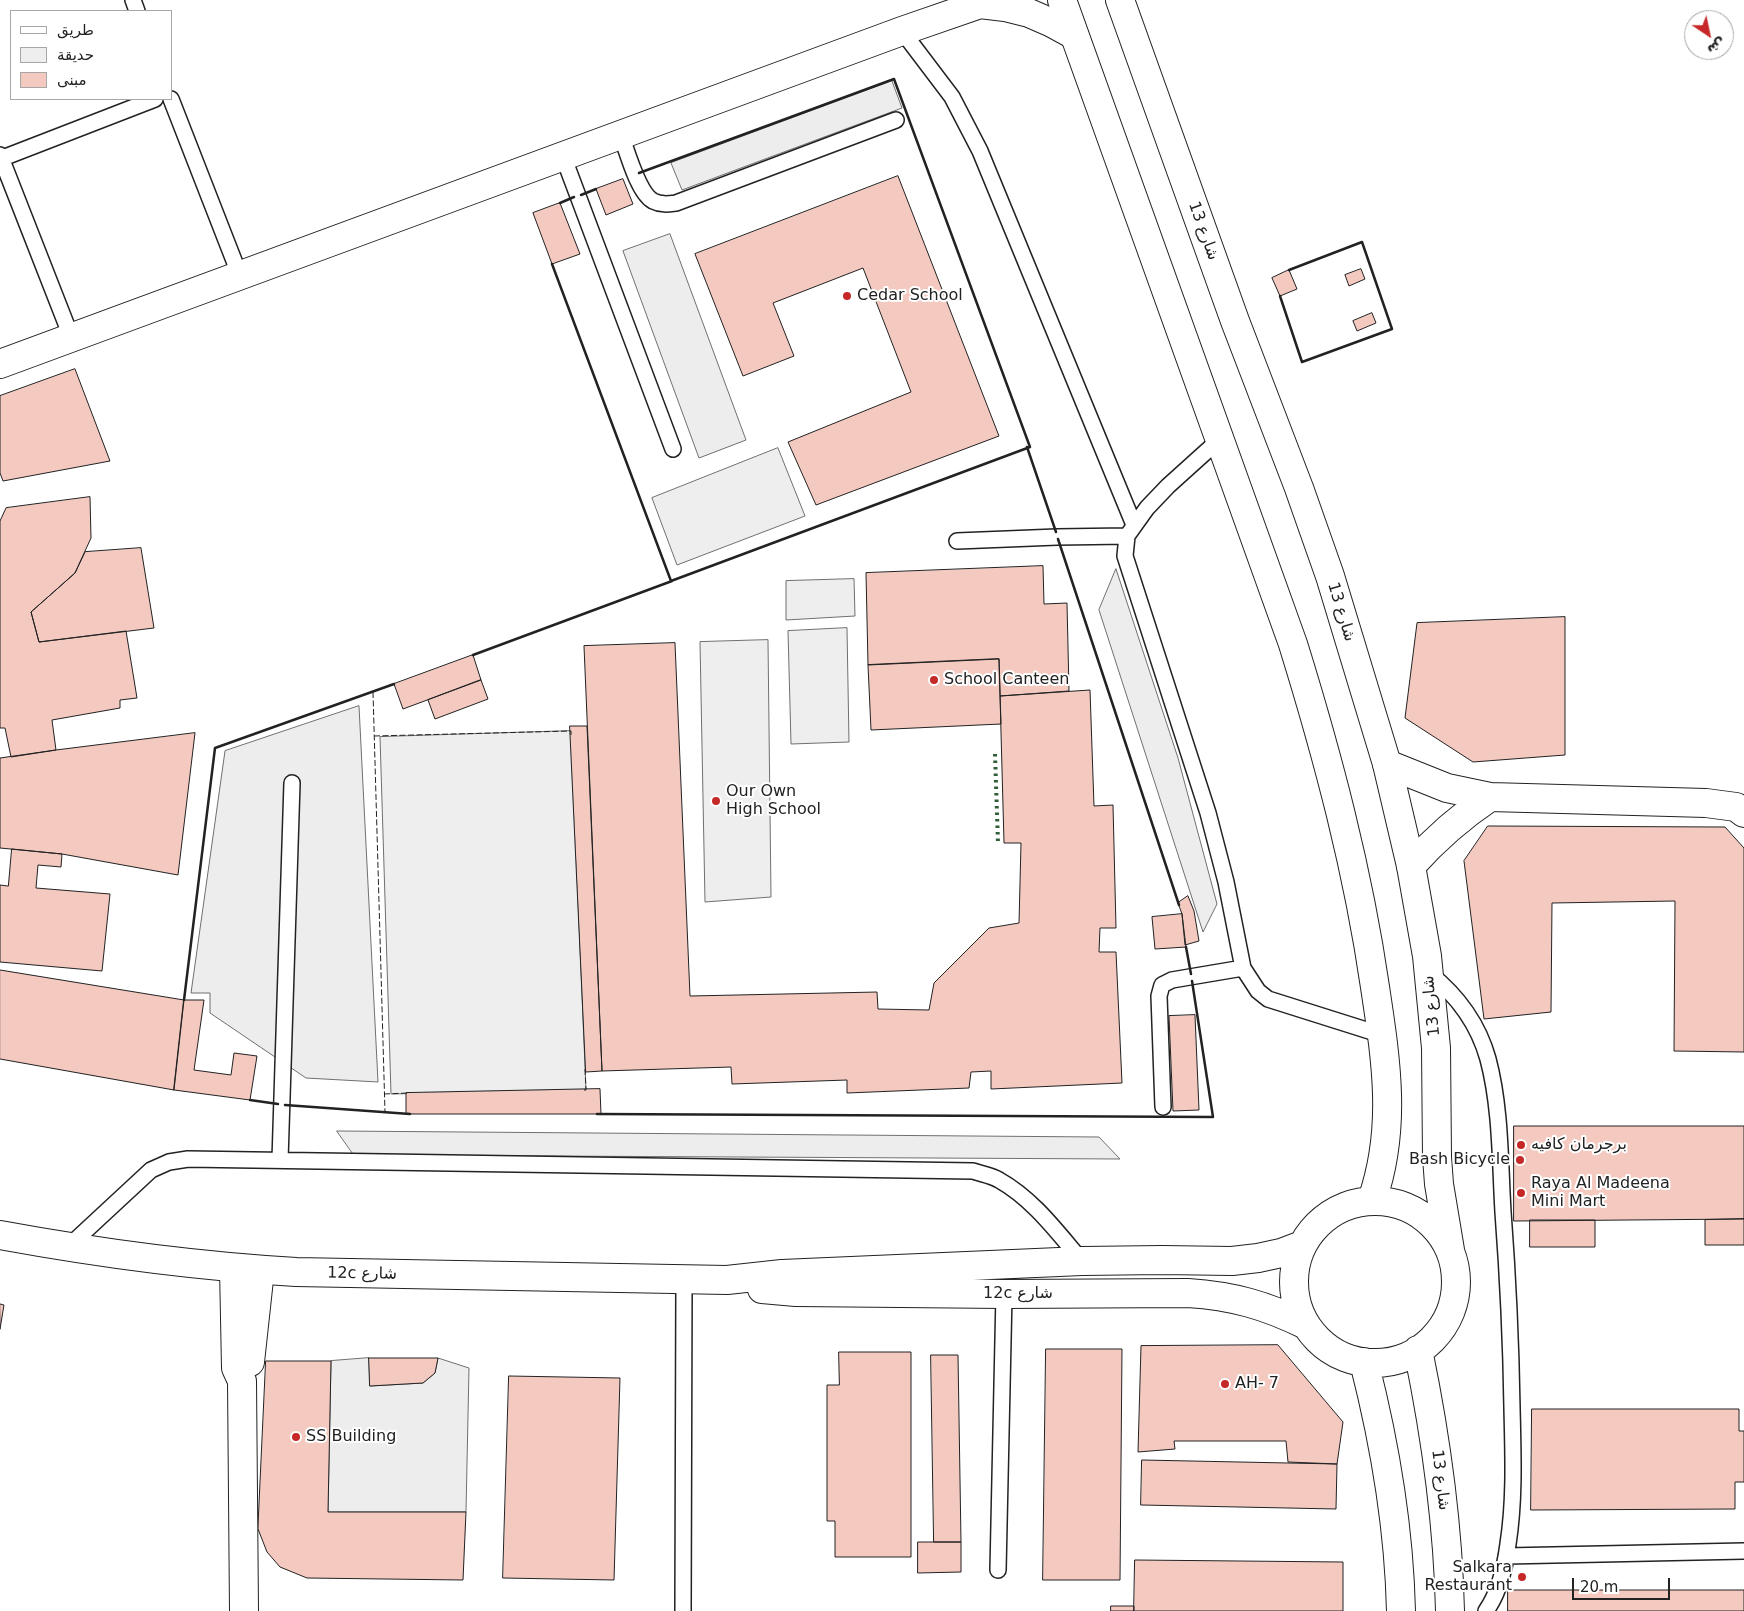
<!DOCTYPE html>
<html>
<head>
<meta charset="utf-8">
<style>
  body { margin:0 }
  #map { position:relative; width:1744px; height:1611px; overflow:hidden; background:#fff; font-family:"DejaVu Sans","Noto Sans Arabic",sans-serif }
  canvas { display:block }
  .legend { position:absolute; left:10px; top:10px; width:162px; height:90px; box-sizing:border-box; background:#fff; border:1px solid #a7a7a7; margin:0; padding:6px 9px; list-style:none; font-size:15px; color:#222 }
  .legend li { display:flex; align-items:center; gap:10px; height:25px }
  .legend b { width:25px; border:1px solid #a7a7a7 }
  .north { position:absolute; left:1684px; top:10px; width:50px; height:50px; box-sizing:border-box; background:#fff; border:1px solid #a7a7a7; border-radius:50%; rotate:146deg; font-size:14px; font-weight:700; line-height:20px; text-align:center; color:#222 }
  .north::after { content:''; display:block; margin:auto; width:18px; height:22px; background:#c62828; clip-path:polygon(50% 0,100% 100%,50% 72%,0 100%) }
  .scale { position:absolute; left:1572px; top:1578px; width:98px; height:22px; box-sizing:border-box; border:2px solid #222; border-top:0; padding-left:6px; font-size:15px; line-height:18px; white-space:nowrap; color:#222; -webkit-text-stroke:4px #fff; paint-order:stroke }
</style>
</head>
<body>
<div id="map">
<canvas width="1744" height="1611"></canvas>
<ul class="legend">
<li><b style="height:6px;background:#fff"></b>طريق</li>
<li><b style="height:14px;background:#eee"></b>حديقة</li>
<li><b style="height:14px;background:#f3c9c0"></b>مبنى</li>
</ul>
<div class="north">ش</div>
<div class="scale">20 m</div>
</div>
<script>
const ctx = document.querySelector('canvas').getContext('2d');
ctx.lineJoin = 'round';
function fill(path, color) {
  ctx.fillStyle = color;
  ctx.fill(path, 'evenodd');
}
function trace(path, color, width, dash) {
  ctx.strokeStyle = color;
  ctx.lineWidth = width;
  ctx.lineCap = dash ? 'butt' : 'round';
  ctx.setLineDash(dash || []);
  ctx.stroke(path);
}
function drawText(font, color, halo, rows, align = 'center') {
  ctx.font = font + ' "DejaVu Sans","Noto Sans Arabic",sans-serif';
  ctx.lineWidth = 4;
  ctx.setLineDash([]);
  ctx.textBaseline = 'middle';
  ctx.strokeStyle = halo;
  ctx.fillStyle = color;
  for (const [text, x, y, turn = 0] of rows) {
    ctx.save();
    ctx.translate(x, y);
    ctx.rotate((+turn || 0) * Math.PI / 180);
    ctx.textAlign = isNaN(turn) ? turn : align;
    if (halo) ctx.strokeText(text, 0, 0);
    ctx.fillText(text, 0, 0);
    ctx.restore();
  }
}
const green = new Path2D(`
  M 778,448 L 805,516 L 677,565 L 652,498 Z
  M 854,579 L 855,616 L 786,620 L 786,581 Z
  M 847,628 L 849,742 L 791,744 L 788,631 Z
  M 768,640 L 771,897 L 705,902 L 700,642 Z
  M 571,731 L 586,1090 L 391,1094 L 380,737 Z`);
fill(green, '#eee');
trace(green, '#6f6f6f', 1);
const parking = new Path2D(`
  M 892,81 L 902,108 L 682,190 L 671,163 Z
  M 670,234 L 746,440 L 699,458 L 623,251 Z
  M 1116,569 L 1178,758 L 1217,904 L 1203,932 L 1099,610 Z
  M 359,706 L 378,1082 L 306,1078 L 210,1013 L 210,993 L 191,993 L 225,751 Z
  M 337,1131 L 1099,1137 L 1120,1159 L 354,1155 Z
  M 369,1358 L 370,1386 L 423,1383 L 435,1373 L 438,1358 L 469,1368 L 466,1512 L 328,1512 L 331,1361 Z`);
fill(parking, '#ededed');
trace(parking, '#6f6f6f', 1);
const building = new Path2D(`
  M 898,176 L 999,436 L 816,505 L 788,442 L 911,392 L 863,268 L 773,303 L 794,356 L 743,376 L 695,254 Z
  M 623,179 L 633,204 L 606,215 L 596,189 Z
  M 560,203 L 580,254 L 552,264 L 533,213 Z
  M 1361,269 L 1365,279 L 1349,286 L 1345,275 Z
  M 1289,270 L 1297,289 L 1280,296 L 1272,278 Z
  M 1372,313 L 1376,323 L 1357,331 L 1353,321 Z
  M 75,369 L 110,461 L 3,481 L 0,473 L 0,396 Z
  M 90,497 L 91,538 L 75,573 L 31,612 L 39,642 L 126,631 L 137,698 L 120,700 L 120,708 L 52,720 L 56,750 L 11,757 L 5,728 L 0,728 L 0,521 L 6,508 Z
  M 141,548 L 154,628 L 39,642 L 31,612 L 75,573 L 85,552 Z
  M 1043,566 L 1044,604 L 1067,603 L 1069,691 L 1000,696 L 999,659 L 868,665 L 866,573 Z
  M 1565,617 L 1565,755 L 1473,762 L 1405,718 L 1417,623 Z
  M 675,643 L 690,996 L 877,992 L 878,1009 L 929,1010 L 934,983 L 989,928 L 1019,923 L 1021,843 L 1004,843 L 1000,696 L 1090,690 L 1094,806 L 1113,805 L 1116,928 L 1100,928 L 1099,952 L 1116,952 L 1122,1083 L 991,1089 L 991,1071 L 971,1072 L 969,1088 L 847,1093 L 847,1080 L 732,1084 L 731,1067 L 602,1071 L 584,646 Z
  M 473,655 L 481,680 L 403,709 L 394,684 Z
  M 999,659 L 1001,724 L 871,730 L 868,665 Z
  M 481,680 L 488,699 L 435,719 L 428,700 Z
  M 570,726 L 587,726 L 602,1071 L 586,1072 Z
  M 195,733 L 178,875 L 62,854 L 0,848 L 0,758 L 56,750 Z
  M 1488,826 L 1725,827 L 1744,848 L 1744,1052 L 1674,1051 L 1675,901 L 1552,903 L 1551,1012 L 1484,1019 L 1464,861 Z
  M 12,849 L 62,854 L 61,867 L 38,865 L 36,888 L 110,894 L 102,971 L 0,962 L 0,885 L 8,886 Z
  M 1188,896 L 1194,911 L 1199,941 L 1185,945 L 1182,914 L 1178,903 Z
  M 1182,914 L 1186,947 L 1155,949 L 1152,917 Z
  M 0,970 L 184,1000 L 174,1090 L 0,1059 Z
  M 184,1000 L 204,1000 L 194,1070 L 231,1075 L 234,1053 L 257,1056 L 250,1100 L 174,1090 Z
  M 1195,1015 L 1199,1110 L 1173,1111 L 1169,1016 Z
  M 600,1089 L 601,1114 L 406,1114 L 406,1093 Z
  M 1514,1126 L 1744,1126 L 1744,1219 L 1514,1221 Z
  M 1744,1219 L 1744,1245 L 1705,1245 L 1705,1220 Z
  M 1530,1220 L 1595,1220 L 1595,1247 L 1530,1247 Z
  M 0,1304 L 4,1305 L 0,1329 Z
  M 1278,1345 L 1343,1422 L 1337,1464 L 1288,1462 L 1286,1441 L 1174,1441 L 1175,1449 L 1138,1452 L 1141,1346 Z
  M 1046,1349 L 1122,1349 L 1120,1580 L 1043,1580 Z
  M 839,1352 L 911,1352 L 911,1557 L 835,1557 L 835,1521 L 827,1521 L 827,1385 L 839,1385 Z
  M 931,1355 L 958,1355 L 961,1542 L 934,1542 Z
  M 369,1358 L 438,1358 L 435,1373 L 423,1383 L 370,1386 Z
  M 266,1361 L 331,1361 L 328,1512 L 466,1512 L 463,1580 L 307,1578 L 280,1567 L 267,1552 L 258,1529 Z
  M 509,1376 L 620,1378 L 614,1580 L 503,1578 Z
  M 1532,1409 L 1739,1409 L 1739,1431 L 1744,1431 L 1744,1482 L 1735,1482 L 1735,1509 L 1531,1510 Z
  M 1142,1460 L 1337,1464 L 1336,1509 L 1141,1505 Z
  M 918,1542 L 961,1542 L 961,1572 L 918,1573 Z
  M 1135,1560 L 1343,1562 L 1343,1611 L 1134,1611 Z
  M 1508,1590 L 1744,1590 L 1744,1611 L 1508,1611 Z
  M 1111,1606 L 1134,1606 L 1134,1611 L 1111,1611 Z`);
fill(building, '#f3c9c0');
trace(building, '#222', 1);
const lane = new Path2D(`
  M 133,0 L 137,11
  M 902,31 L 952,97 L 980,151 L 1134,525
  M 171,99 L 240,276
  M 621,135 C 627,151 638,193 653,201 C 661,205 668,204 676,203 L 896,120
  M 0,155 L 72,339
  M 563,156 L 673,449
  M 0,159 L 155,99
  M 1219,440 L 1168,486 L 1147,508 L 1127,536 L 1125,556 L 1208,813 L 1226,882 L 1243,968 L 1258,991 L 1268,999 L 1382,1035
  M 957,541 L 1057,537 L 1127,536
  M 1429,973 C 1458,996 1478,1023 1488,1059 C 1501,1108 1500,1162 1503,1212 C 1508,1278 1511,1343 1512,1408 C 1513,1453 1515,1499 1508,1544 C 1505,1567 1500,1591 1486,1611
  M 1163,1107 L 1159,996 L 1162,985 L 1172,980 L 1243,968
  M 280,1160 L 292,783
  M 68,1247 L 151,1170 L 169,1162 L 188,1159 L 973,1171 C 981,1174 991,1175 999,1180 C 1033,1199 1057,1232 1082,1261
  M 1506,1556 L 1744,1551
  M 998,1570 L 1004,1294
  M 683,1611 L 684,1280`);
const street = new Path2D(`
  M 0,364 L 902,31 L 980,4 L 1005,7 L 1029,13 L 1052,23 L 1074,35
  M 1387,764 L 1447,788 L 1490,797 L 1706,803 L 1736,807 L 1744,813
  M 1411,866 C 1435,839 1460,817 1490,797
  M 234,1268 L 236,1368 L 242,1381 L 244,1611
  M 250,1362 L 260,1270`);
const secondary = new Path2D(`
  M 1062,0 L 1293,644 C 1328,757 1358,870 1375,987 C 1386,1060 1397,1128 1372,1200
  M 1120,0 L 1235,321 L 1299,488 L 1330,576 L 1387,764 L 1411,866 L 1427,956 L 1436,1048 L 1437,1157 L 1439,1184 L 1450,1250
  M1294 1282a81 81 0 1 1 162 0a81 81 0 1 1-162 0Z
  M 0,1235 C 98,1253 196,1266 296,1272 L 727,1280 L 782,1274 L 1082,1261 L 1162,1260 L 1232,1261 L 1258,1258 L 1281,1253 L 1302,1245
  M 762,1289 L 796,1292 L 1004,1294 L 1188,1293 C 1233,1296 1265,1305 1306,1325
  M 1418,1350 C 1436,1437 1448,1523 1450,1611
  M 1364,1362 C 1385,1444 1399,1526 1401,1611`);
trace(lane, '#222', 18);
trace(street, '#222', 30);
trace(secondary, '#222', 30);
trace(lane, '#fff', 15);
trace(street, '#fff', 28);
trace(secondary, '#fff', 28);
trace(new Path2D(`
  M 995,754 L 998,843`), '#2f5e38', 4, [2.5, 4]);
trace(new Path2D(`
  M 373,692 L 385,1112
  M 374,736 L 571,731 L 571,735
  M 584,1090 L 586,1090 L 585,1069
  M 384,1094 L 409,1093`), '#222', 1, [6, 2.5]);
trace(new Path2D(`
  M 581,195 L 596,189
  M 560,203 L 574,197
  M 552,264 L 671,581 L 1030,447 L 894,79 L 639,173
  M 1280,296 L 1302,362 L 1392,329 L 1362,242 L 1289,270
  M 1027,447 L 1056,532
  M 1058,539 L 1179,905
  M 473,655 L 672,581
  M 1186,947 L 1191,974
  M 184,1000 L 215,748 L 394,684
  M 250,1100 L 278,1104
  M 285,1105 L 410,1114
  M 597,1114 L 1213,1117 L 1192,981`), '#222', 2.5);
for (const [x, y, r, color] of [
  [847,296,5,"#c62828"],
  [934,680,5,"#c62828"],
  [716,801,5,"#c62828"],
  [1521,1145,5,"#c62828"],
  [1520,1160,5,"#c62828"],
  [1521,1193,5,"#c62828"],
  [1225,1384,5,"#c62828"],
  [296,1437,5,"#c62828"],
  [1522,1577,5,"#c62828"]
]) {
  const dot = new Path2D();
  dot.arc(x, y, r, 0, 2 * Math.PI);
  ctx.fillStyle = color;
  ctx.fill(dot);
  trace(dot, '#fff', 2);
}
drawText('16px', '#222', '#fff', [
  ["شارع 13",1203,231,70],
  ["شارع 13",1341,612,73],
  ["شارع 13",1432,1006,-96],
  ["12c شارع",362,1274,1],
  ["12c شارع",1018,1294],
  ["شارع 13",1440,1480,83]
]);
drawText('16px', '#222', '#fff', [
  ["Cedar School",857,296],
  ["School Canteen",944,680],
  ["Our Own",726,792],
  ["High School",726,810],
  ["برجرمان كافيه",1531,1145],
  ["Bash Bicycle",1510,1160,"right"],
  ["Raya Al Madeena",1531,1184],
  ["Mini Mart",1531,1202],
  ["AH- 7",1235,1384],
  ["SS Building",306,1437],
  ["Salkara",1512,1568,"right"],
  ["Restaurant",1512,1586,"right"]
], 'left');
</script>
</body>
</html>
